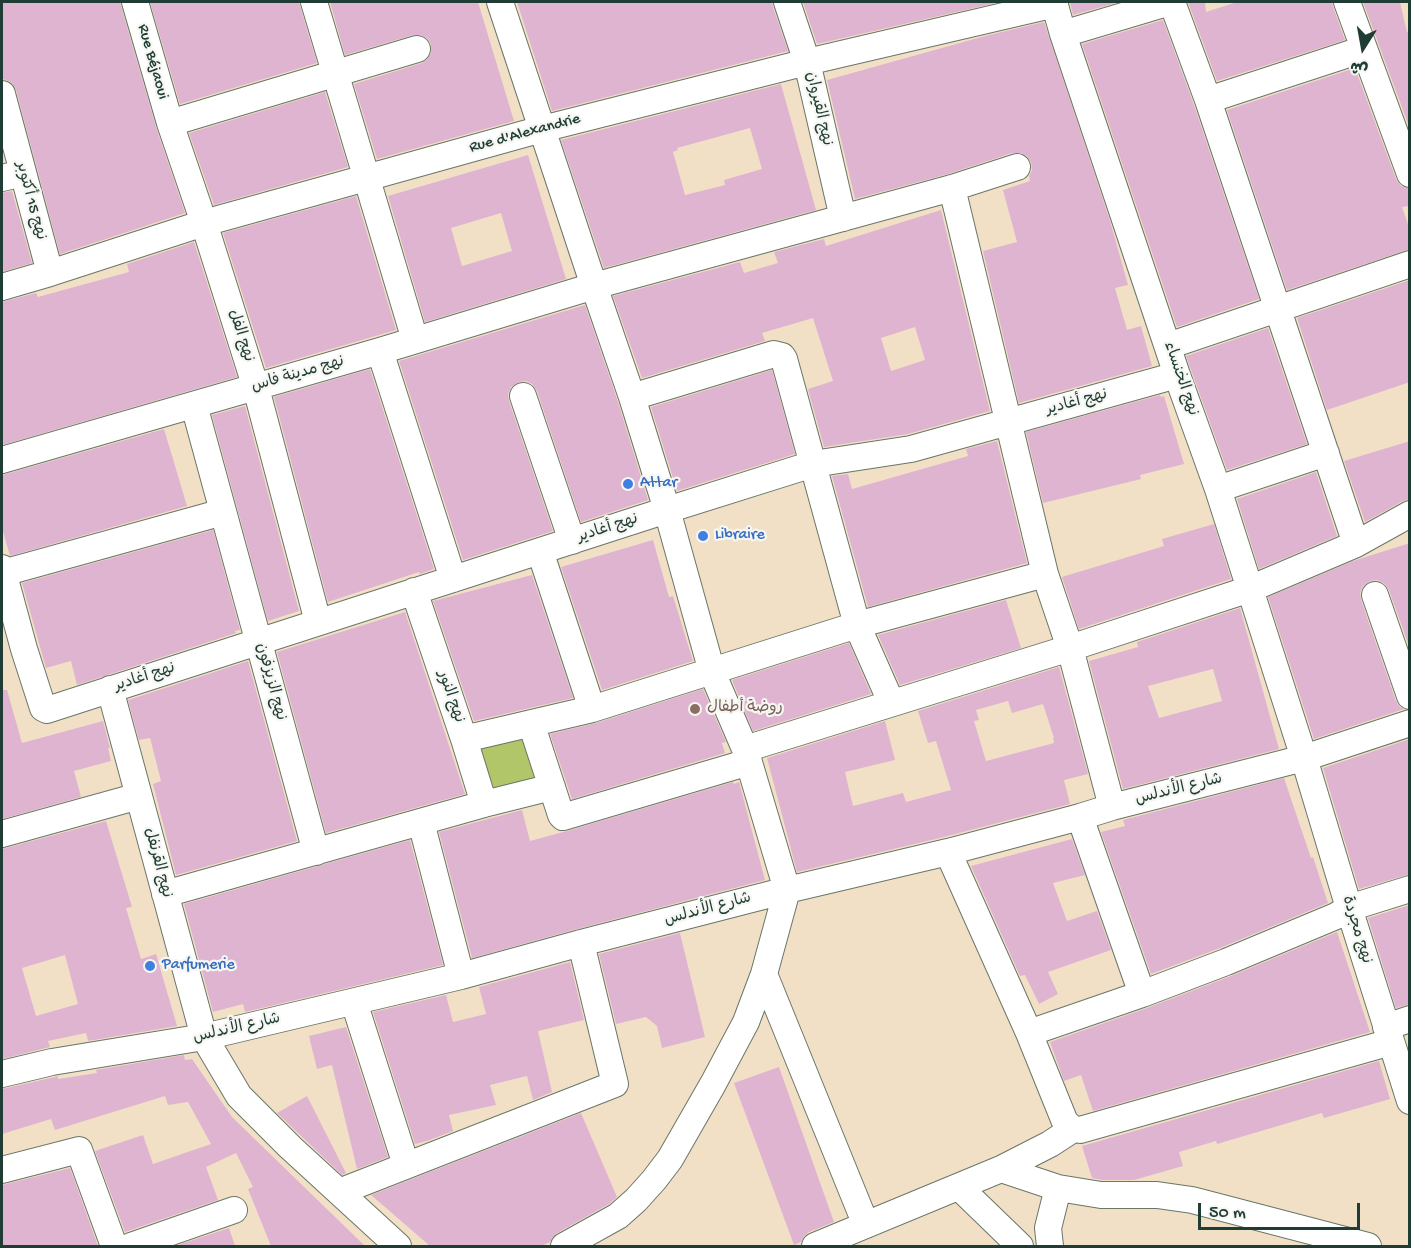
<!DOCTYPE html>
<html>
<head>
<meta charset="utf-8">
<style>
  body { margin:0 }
  #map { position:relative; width:1411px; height:1248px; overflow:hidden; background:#f2e0c6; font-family:"Gochi Hand","Playpen Sans Arabic",sans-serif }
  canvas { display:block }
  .frame { position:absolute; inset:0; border:3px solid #1f3d34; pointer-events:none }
  .north { position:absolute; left:1333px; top:18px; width:60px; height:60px; -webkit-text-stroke:4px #f6f6f2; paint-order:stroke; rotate:191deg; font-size:16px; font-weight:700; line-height:24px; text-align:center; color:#1f3d34 }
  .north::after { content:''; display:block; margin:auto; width:21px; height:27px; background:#1f3d34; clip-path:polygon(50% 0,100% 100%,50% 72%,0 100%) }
  .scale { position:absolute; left:1198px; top:1203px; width:162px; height:27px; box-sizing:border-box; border:3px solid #1f3d34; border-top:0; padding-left:8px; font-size:18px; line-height:21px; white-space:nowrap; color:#1f3d34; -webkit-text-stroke:4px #f6f6f2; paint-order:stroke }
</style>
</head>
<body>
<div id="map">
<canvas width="1411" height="1248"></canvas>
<div class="frame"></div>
<div class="north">ش</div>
<div class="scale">50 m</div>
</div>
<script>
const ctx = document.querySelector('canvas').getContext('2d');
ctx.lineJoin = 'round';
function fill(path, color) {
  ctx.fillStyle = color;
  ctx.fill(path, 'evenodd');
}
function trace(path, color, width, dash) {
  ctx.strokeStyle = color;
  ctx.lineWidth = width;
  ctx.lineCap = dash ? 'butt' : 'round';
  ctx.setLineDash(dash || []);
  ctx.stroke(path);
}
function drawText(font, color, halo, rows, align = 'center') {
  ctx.font = font + ' "Gochi Hand","Playpen Sans Arabic",sans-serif';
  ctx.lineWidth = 4.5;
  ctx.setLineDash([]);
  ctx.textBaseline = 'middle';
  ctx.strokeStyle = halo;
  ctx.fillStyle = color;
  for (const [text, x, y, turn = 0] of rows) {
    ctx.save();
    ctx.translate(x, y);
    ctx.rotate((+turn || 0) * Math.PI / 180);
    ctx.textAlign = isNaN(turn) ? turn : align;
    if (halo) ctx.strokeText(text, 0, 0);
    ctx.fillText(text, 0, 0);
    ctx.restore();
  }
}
fill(new Path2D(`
  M 525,733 L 538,780 L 492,794 L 479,746 Z`), '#b1c569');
fill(new Path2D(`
  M 2,2 L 120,2 L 121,6 L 156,127 L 185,213 L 60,254 L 16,90 L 12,83 L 6,80 L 2,79 Z
  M 150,2 L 299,2 L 300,6 L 317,63 L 180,104 Z
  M 330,2 L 478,2 L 514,121 L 377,159 L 354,84 L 422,63 L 427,60 L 431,53 L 431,44 L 427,38 L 421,35 L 413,35 L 345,55 Z
  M 517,2 L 772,2 L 773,7 L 788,51 L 552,111 Z
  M 803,2 L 1000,2 L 817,44 Z
  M 1070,2 L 1119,2 L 1073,15 Z
  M 1188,2 L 1205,2 L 1206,12 L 1237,2 L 1332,2 L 1333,7 L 1345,40 L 1217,81 Z
  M 1363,2 L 1400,2 L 1407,32 L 1410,31 L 1410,129 Z
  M 1163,20 L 1194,105 L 1259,299 L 1177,327 L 1082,44 Z
  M 1044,22 L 1110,221 L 1128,285 L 1115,288 L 1127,330 L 1141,326 L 1152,366 L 1019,403 L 983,251 L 1017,242 L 1003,190 L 1030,181 L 1029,176 L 1032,170 L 1031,162 L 1027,156 L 1021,153 L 1012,153 L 948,174 L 855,199 L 827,80 L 985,36 Z
  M 1355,68 L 1396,179 L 1401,186 L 1410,189 L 1410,206 L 1402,207 L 1410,230 L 1410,249 L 1287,290 L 1227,110 Z
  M 781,84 L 816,210 L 604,268 L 561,140 ZM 750,128 L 762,169 L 724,180 L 725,185 L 685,195 L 673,152 L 678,150 L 677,148 Z
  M 325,92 L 348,167 L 214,205 L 189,133 Z
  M 528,155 L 566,279 L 425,322 L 388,196 ZM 501,213 L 512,251 L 462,266 L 451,228 Z
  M 12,191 L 32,263 L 2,272 L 2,193 Z
  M 356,196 L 396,330 L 266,368 L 223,233 Z
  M 941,210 L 990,411 L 908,434 L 824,447 L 808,389 L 833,381 L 813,318 L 762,333 L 765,341 L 642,378 L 613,296 L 740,262 L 744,273 L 778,263 L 774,252 L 824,239 L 826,246 ZM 915,327 L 925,360 L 891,371 L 881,338 Z
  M 194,242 L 237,377 L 2,445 L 2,302 L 36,293 L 38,297 L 129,272 L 127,264 Z
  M 1410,280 L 1410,382 L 1327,410 L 1297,318 Z
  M 585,305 L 618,402 L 648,500 L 581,522 L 537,391 L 532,384 L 526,381 L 519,382 L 511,387 L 508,394 L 509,401 L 553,531 L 463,560 L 399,361 Z
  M 1268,328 L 1307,444 L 1227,470 L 1186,356 Z
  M 370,369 L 434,569 L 420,574 L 419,572 L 328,602 L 274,397 Z
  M 772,370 L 795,454 L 677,491 L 651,407 Z
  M 1160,395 L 1161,397 L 1164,396 L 1184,464 L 1140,475 L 1141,479 L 1043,503 L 1026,432 Z
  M 245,406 L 299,611 L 268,621 L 212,415 Z
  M 164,429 L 187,506 L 10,556 L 2,528 L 2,475 L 6,474 Z
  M 997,441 L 1027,563 L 868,607 L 832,476 L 848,474 L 852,489 L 968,456 L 966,449 Z
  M 1410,441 L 1410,499 L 1403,501 L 1365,522 L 1344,461 Z
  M 1316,472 L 1337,536 L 1259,569 L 1237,499 Z
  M 1214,524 L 1231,579 L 1079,629 L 1062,577 L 1164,546 L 1162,539 Z
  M 213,530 L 240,630 L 235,631 L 236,633 L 77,685 L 71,661 L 46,668 L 22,583 Z
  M 653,540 L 669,597 L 673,596 L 693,661 L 602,690 L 561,567 Z
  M 1410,543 L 1410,649 L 1389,590 L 1385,584 L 1377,580 L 1370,581 L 1363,586 L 1360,593 L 1361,600 L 1396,701 L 1400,707 L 1404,709 L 1314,739 L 1268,597 L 1353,561 Z
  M 532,575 L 573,698 L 474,721 L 433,601 Z
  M 1006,600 L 1021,648 L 900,685 L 878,635 Z
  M 1240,608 L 1279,749 L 1123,789 L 1089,661 L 1138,647 L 1137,642 ZM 1213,669 L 1222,701 L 1159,718 L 1148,686 Z
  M 405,612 L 465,794 L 326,833 L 277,652 Z
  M 849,643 L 871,694 L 753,731 L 732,680 Z
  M 248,661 L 297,841 L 176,875 L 153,784 L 161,781 L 150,738 L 139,740 L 128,700 Z
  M 1059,667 L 1088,774 L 1064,780 L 1070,804 L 944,837 L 797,872 L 767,758 L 885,721 L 895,760 L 845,772 L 853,806 L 903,793 L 906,802 L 951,790 L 936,741 L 928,743 L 918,711 ZM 1008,701 L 1012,713 L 1043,704 L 1054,738 L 1053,738 L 1054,743 L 986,761 L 974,721 L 979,720 L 976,710 Z
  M 703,689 L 726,742 L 722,743 L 725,753 L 572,799 L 550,734 L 596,723 Z
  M 2,690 L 7,690 L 22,743 L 103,721 L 110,748 L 108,748 L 111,761 L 74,771 L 81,797 L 2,819 Z
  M 1410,739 L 1410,874 L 1359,889 L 1323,768 Z
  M 1284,778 L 1311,858 L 1313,857 L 1328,903 L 1220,948 L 1151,974 L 1101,832 L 1125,826 L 1123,820 Z
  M 733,782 L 734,784 L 739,782 L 765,880 L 577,929 L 472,958 L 439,832 L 522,810 L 530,841 L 567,831 Z
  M 106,821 L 132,907 L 126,908 L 141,959 L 156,954 L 177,1026 L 88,1041 L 86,1033 L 48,1041 L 50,1047 L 2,1059 L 2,849 L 6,848 ZM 65,955 L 78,1004 L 36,1016 L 22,968 Z
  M 1072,839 L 1085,875 L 1053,883 L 1067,921 L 1097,911 L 1111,950 L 1048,972 L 1058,994 L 1039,1004 L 1025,975 L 1020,976 L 971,866 Z
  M 410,840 L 443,965 L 245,1012 L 243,1004 L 213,1012 L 184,904 Z
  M 1410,905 L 1410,1004 L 1396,1008 L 1368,918 Z
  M 1337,932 L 1370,1032 L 1093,1111 L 1081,1075 L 1064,1081 L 1050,1042 L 1147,1008 L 1231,976 Z
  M 680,933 L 705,1037 L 662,1048 L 657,1026 L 646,1017 L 616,1024 L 599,954 Z
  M 570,962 L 584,1020 L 538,1031 L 552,1092 L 533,1100 L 527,1076 L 490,1085 L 496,1105 L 449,1115 L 453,1131 L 427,1141 L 415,1144 L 373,1012 L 446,995 L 453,1022 L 486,1014 L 479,987 Z
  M 346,1027 L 388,1157 L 357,1169 L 332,1065 L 317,1069 L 309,1036 Z
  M 184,1055 L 185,1060 L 192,1059 L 232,1117 L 365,1246 L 271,1246 L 248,1189 L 253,1187 L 236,1153 L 206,1167 L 218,1200 L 125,1232 L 95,1151 L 143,1135 L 153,1164 L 211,1144 L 188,1102 L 168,1105 L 165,1096 L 55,1130 L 51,1119 L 2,1134 L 2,1089 L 55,1077 L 58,1076 L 58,1079 L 97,1073 L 96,1070 Z
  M 1379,1061 L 1390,1099 L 1324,1118 L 1322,1113 L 1217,1144 L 1216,1141 L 1179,1152 L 1183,1166 L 1134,1180 L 1102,1180 L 1092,1178 L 1082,1146 Z
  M 779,1067 L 834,1222 L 809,1232 L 804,1236 L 801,1242 L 794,1245 L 734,1083 Z
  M 307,1096 L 346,1173 L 342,1175 L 277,1113 Z
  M 581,1113 L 617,1197 L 609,1204 L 557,1233 L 552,1238 L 550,1242 L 541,1246 L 430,1246 L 371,1195 Z
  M 70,1168 L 98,1246 L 2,1246 L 2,1185 Z
  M 229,1228 L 235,1246 L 175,1246 Z`), '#dfb4d1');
const minor = new Path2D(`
  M 135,2 L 170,123 L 204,223 L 256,388 L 318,622
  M 314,2 L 415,340
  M 500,2 L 594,286 L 632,397 L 667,510 L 712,672 L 745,749 L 787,890 L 764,974 L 746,1022 L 713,1084 L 670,1159 L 654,1180 L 636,1200 L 618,1216 L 564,1246
  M 787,2 L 807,62 L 843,218
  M 1054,2 L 1063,34 L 1177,375 L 1218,489 L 1304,758 L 1349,908 L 1410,1101
  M 1172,2 L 1208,100 L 1356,544
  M 1347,2 L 1410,174
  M 1063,34 L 1170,2
  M 2,94 L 50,273
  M 1208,100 L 1364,49
  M 170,123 L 417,49
  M 2,178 L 23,173
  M 952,188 L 1045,574 L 1070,648 L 1112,807
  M 2,287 L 50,273 L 204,223 L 542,129 L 807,62 L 1055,4
  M 1168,346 L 1410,264
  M 380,351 L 453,579
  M 523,396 L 572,541
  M 632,397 L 774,354 L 782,356 L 784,359 L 857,625 L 891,702
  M 194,405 L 316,852
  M 2,460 L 380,351 L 594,286 L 952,188 L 1017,167
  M 1218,489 L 1326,453
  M 540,551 L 592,709
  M 2,568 L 24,649 L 43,708 L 47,710 L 667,510 L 813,464 L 911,449 L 1177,375
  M 3,573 L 223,512
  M 414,591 L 464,739 L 484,804
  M 1375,595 L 1410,696
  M 110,689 L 204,1037 L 239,1096 L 290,1147 L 398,1246
  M 531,723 L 561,815 L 563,817 L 749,762
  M 464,739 L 592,709 L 857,625 L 1045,574
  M 745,749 L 1070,648 L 1250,589 L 1356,544 L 1410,514
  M 1080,817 L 1142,994
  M 421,822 L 461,976
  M 2,834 L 139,796
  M 948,852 L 1029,1033 L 1142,994 L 1226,962 L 1336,916 L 1349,908 L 1410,889
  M 165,894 L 484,804 L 552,787
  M 764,974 L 866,1225
  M 354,1002 L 406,1165
  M 1386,1027 L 1410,1019
  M 1029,1033 L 1065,1122 L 1073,1129 L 1080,1130 L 1391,1042
  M 2,1074 L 52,1062 L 204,1037 L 461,976 L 581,943 L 787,890 L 948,852 L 1080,817 L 1112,807 L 1304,758 L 1410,723
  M 1001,1169 L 1058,1188 L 1101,1195 L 1157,1195 L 1192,1200 L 1368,1246
  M 2,1170 L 79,1150 L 114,1246
  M 959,1187 L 1020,1246
  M 339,1192 L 615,1084 L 581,943
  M 131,1246 L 234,1210
  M 815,1246 L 1001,1169 L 1050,1144 L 1073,1129
  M 1050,1246 L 1048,1228 L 1058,1188`);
trace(minor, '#697667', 28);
trace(minor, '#fff', 26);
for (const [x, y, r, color] of [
  [628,484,6,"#3f7fe0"],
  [703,536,6,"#3f7fe0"],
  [695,709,6,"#8d6e63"],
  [150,966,6,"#3f7fe0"]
]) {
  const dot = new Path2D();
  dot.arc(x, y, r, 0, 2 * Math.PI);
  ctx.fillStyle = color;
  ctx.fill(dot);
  trace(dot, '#f6f6f2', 2);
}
drawText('16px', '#1f3d34', '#f6f6f2', [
  ["Rue Béjaoui",152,62,74],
  ["نهج القيروان",818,109,77],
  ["Rue d'Alexandrie",525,134,-15],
  ["نهج 15 أكتوبر",30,201,75],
  ["نهج الفل",240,336,72],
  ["نهج مدينة فاس",298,375,-16],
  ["نهج الخنساء",1180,379,71],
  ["نهج أغادير",1077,403,-15],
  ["نهج أغادير",608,529,-18],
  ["نهج أغادير",145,678,-18],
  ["نهج الزيزفون",270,682,75],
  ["نهج النور",450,697,71],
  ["شارع الأندلس",1179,790,-14],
  ["نهج القرنفل",157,863,75],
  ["شارع الأندلس",708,910,-15],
  ["نهج مجردة",1356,930,73],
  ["شارع الأندلس",237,1029,-13]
]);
drawText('16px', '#366cbe', '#f6f6f2', [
  ["Attar",640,484],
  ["Libraire",715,536],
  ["Parfumerie",162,966]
], 'left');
drawText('16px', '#785e54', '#f6f6f2', [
  ["روضة أطفال",707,709]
], 'left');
</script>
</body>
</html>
